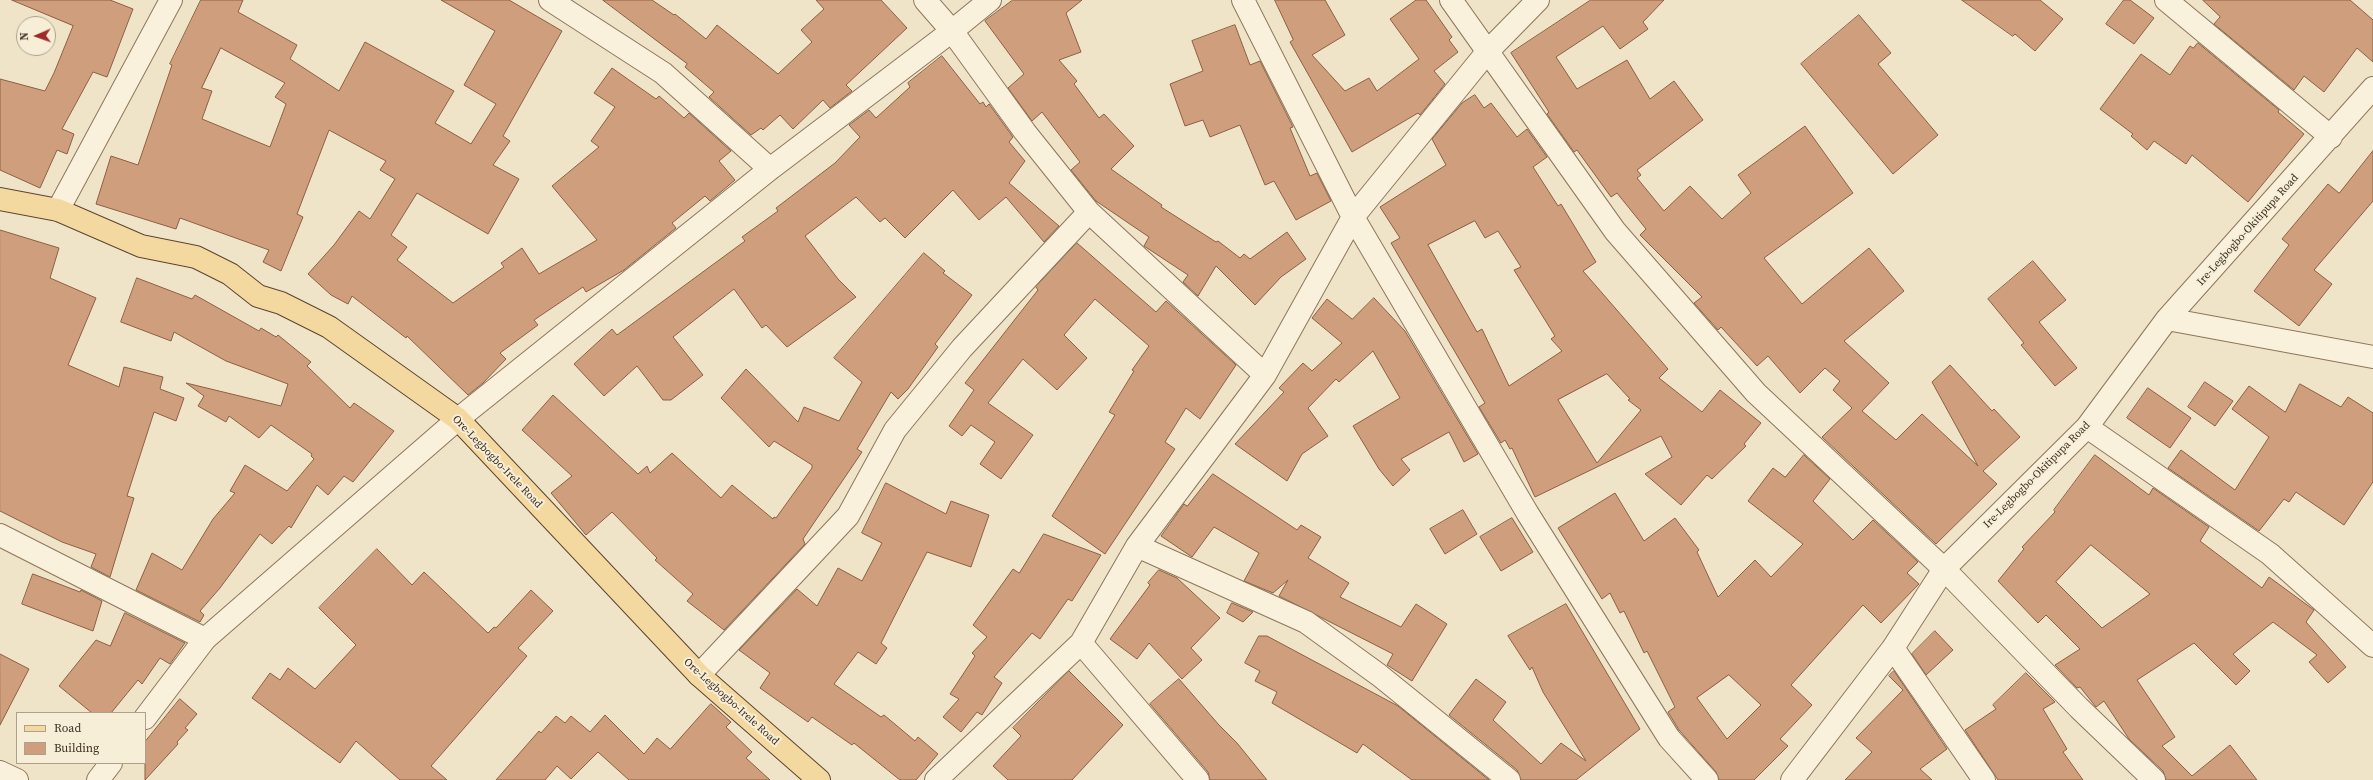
<!DOCTYPE html>
<html>
<head>
<meta charset="utf-8">
<style>
  body { margin:0 }
  #map { position:relative; width:2373px; height:780px; overflow:hidden; background:#f0e4c8; font-family:"Source Serif 4",serif }
  canvas { display:block }
  .legend { position:absolute; left:16px; top:712px; width:130px; height:52px; box-sizing:border-box; background:#f7eed8; border:1px solid #ada18e; margin:0; padding:5px 7px; list-style:none; font-size:12px; color:#3d2e20 }
  .legend li { display:flex; align-items:center; gap:8px; height:20px }
  .legend b { width:20px; border:1px solid #ada18e }
  .north { position:absolute; left:16px; top:16px; width:40px; height:40px; box-sizing:border-box; background:#f7eed8; border:1px solid #ada18e; border-radius:50%; rotate:268deg; font-size:11px; font-weight:700; line-height:16px; text-align:center; color:#3d2e20 }
  .north::after { content:''; display:block; margin:auto; width:14px; height:18px; background:#9e2a2b; clip-path:polygon(50% 0,100% 100%,50% 72%,0 100%) }
</style>
</head>
<body>
<div id="map">
<canvas width="2373" height="780"></canvas>
<ul class="legend">
<li><b style="height:5px;background:#f3d9a0"></b>Road</li>
<li><b style="height:11px;background:#cf9f7d"></b>Building</li>
</ul>
<div class="north">N</div>
</div>
<script>
const ctx = document.querySelector('canvas').getContext('2d');
ctx.lineJoin = 'round';
function fill(path, color) {
  ctx.fillStyle = color;
  ctx.fill(path, 'evenodd');
}
function trace(path, color, width, dash) {
  ctx.strokeStyle = color;
  ctx.lineWidth = width;
  ctx.lineCap = dash ? 'butt' : 'round';
  ctx.setLineDash(dash || []);
  ctx.stroke(path);
}
function drawText(font, color, halo, rows, align = 'center') {
  ctx.font = font + ' "Source Serif 4",serif';
  ctx.lineWidth = 4;
  ctx.setLineDash([]);
  ctx.textBaseline = 'middle';
  ctx.strokeStyle = halo;
  ctx.fillStyle = color;
  for (const [text, x, y, turn = 0] of rows) {
    ctx.save();
    ctx.translate(x, y);
    ctx.rotate((+turn || 0) * Math.PI / 180);
    ctx.textAlign = isNaN(turn) ? turn : align;
    if (halo) ctx.strokeText(text, 0, 0);
    ctx.fillText(text, 0, 0);
    ctx.restore();
  }
}
const building = new Path2D(`
  M 12,0 L 110,0 L 133,9 L 107,77 L 93,72 L 62,129 L 74,134 L 67,154 L 57,150 L 40,188 L 0,170 L 0,79 L 45,91 L 54,73 L 73,26 Z
  M 201,0 L 243,0 L 238,12 L 297,45 L 290,59 L 339,91 L 365,42 L 454,91 L 435,123 L 471,144 L 496,104 L 464,85 L 495,31 L 441,0 L 509,0 L 562,31 L 503,136 L 510,141 L 493,165 L 519,179 L 488,234 L 417,193 L 391,235 L 407,247 L 397,260 L 453,303 L 504,267 L 501,263 L 522,248 L 539,274 L 597,240 L 552,186 L 599,147 L 591,141 L 615,107 L 594,93 L 612,68 L 656,99 L 659,96 L 684,118 L 689,113 L 731,151 L 719,161 L 735,180 L 710,201 L 705,196 L 672,223 L 676,228 L 624,270 L 586,292 L 583,287 L 534,320 L 538,325 L 500,353 L 506,359 L 483,383 L 468,395 L 407,336 L 406,338 L 352,296 L 348,304 L 331,295 L 308,274 L 334,245 L 359,211 L 370,219 L 395,179 L 380,170 L 386,161 L 329,130 L 297,214 L 303,217 L 281,271 L 263,262 L 269,250 L 180,218 L 176,229 L 96,204 L 111,156 L 138,165 L 172,65 L 170,64 ZM 221,48 L 285,83 L 275,97 L 286,104 L 270,147 L 202,119 L 212,91 L 202,88 Z
  M 603,0 L 652,0 L 674,15 L 675,14 L 706,39 L 717,25 L 778,74 L 812,42 L 801,30 L 824,9 L 816,0 L 881,0 L 907,28 L 846,85 L 852,91 L 830,108 L 823,100 L 793,129 L 780,115 L 763,130 L 761,128 L 751,135 L 709,97 L 714,92 L 685,67 L 687,64 Z
  M 1013,0 L 1082,0 L 1066,13 L 1081,52 L 1059,60 L 1077,81 L 1074,84 L 1099,118 L 1104,114 L 1134,146 L 1111,169 L 1162,205 L 1161,207 L 1216,242 L 1218,241 L 1240,258 L 1244,254 L 1250,259 L 1287,232 L 1306,259 L 1281,277 L 1255,305 L 1216,266 L 1198,296 L 1183,282 L 1188,275 L 1144,246 L 1149,237 L 1096,201 L 1071,170 L 1080,162 L 1042,112 L 1032,121 L 1008,88 L 1024,74 L 985,21 Z
  M 1275,0 L 1325,0 L 1345,35 L 1312,55 L 1345,91 L 1369,78 L 1377,91 L 1419,59 L 1390,19 L 1416,0 L 1426,0 L 1452,37 L 1449,40 L 1458,52 L 1434,71 L 1445,84 L 1420,115 L 1418,113 L 1352,152 L 1290,42 L 1293,40 Z
  M 1591,0 L 1664,0 L 1643,22 L 1648,29 L 1620,49 L 1603,26 L 1556,57 L 1577,89 L 1627,60 L 1650,99 L 1674,81 L 1703,120 L 1637,170 L 1641,175 L 1637,178 L 1664,211 L 1690,186 L 1722,219 L 1751,193 L 1738,175 L 1805,126 L 1853,193 L 1764,258 L 1802,304 L 1869,248 L 1904,291 L 1844,341 L 1889,383 L 1862,411 L 1896,440 L 1922,414 L 1978,466 L 1932,382 L 1950,365 L 1992,411 L 1994,409 L 2020,437 L 1983,471 L 1997,484 L 1936,544 L 1822,437 L 1852,408 L 1833,390 L 1840,381 L 1825,368 L 1800,393 L 1768,356 L 1757,366 L 1721,327 L 1718,330 L 1694,303 L 1702,297 L 1640,235 L 1646,229 L 1617,193 L 1611,197 L 1577,150 L 1574,152 L 1547,114 L 1549,112 L 1511,53 Z
  M 1962,0 L 2040,0 L 2063,19 L 2035,51 L 2015,34 L 2013,36 Z
  M 2124,0 L 2130,0 L 2154,18 L 2134,44 L 2106,24 Z
  M 2203,0 L 2350,0 L 2373,20 L 2373,62 L 2357,48 L 2324,92 L 2304,76 L 2294,90 L 2214,24 L 2220,17 Z
  M 1859,15 L 1891,53 L 1878,64 L 1938,135 L 1893,174 L 1801,64 Z
  M 1235,25 L 1250,65 L 1260,61 L 1293,127 L 1290,128 L 1310,176 L 1317,173 L 1331,201 L 1296,220 L 1274,181 L 1265,185 L 1240,125 L 1210,137 L 1203,120 L 1185,126 L 1170,84 L 1203,71 L 1192,41 Z
  M 2198,43 L 2279,110 L 2278,112 L 2304,134 L 2248,202 L 2192,155 L 2186,164 L 2154,141 L 2147,150 L 2131,136 L 2133,134 L 2100,109 L 2141,54 L 2170,75 L 2190,46 L 2193,48 Z
  M 942,56 L 980,104 L 983,102 L 986,107 L 989,104 L 1013,137 L 1009,142 L 1025,161 L 1009,183 L 1059,226 L 1044,242 L 1006,197 L 979,220 L 953,190 L 905,238 L 885,218 L 880,222 L 856,197 L 805,236 L 838,279 L 856,297 L 787,347 L 766,325 L 762,328 L 734,289 L 673,337 L 703,375 L 671,400 L 663,400 L 637,366 L 604,396 L 574,364 L 612,329 L 617,335 L 745,241 L 742,237 L 778,211 L 776,208 L 835,163 L 860,137 L 849,125 L 869,110 L 876,118 L 910,87 L 908,83 Z
  M 1475,95 L 1484,108 L 1491,103 L 1517,137 L 1527,129 L 1547,157 L 1533,167 L 1558,206 L 1561,204 L 1596,262 L 1583,271 L 1668,369 L 1659,378 L 1702,412 L 1720,390 L 1761,423 L 1744,444 L 1746,446 L 1712,479 L 1707,475 L 1681,505 L 1645,474 L 1672,457 L 1661,436 L 1535,497 L 1512,448 L 1510,449 L 1505,440 L 1501,443 L 1479,407 L 1485,403 L 1391,243 L 1400,238 L 1380,207 L 1446,165 L 1432,139 L 1462,103 ZM 1475,221 L 1485,238 L 1498,231 L 1521,267 L 1514,270 L 1555,336 L 1551,339 L 1562,351 L 1509,386 L 1482,329 L 1477,332 L 1428,245 ZM 1607,374 L 1630,399 L 1628,400 L 1641,410 L 1597,463 L 1558,400 Z
  M 2373,151 L 2373,201 L 2314,270 L 2332,284 L 2299,326 L 2254,291 L 2289,245 L 2282,239 L 2328,184 L 2339,193 Z
  M 0,230 L 59,248 L 50,278 L 96,298 L 68,365 L 119,387 L 124,367 L 163,377 L 160,389 L 184,398 L 176,421 L 154,412 L 127,496 L 134,498 L 110,577 L 91,567 L 96,554 L 62,542 L 0,511 Z
  M 1077,243 L 1156,312 L 1166,301 L 1236,365 L 1200,419 L 1186,408 L 1165,442 L 1175,449 L 1105,554 L 1052,516 L 1115,415 L 1109,412 L 1134,371 L 1132,370 L 1149,346 L 1095,299 L 1064,335 L 1087,358 L 1057,390 L 1023,359 L 988,403 L 1033,435 L 1001,479 L 980,464 L 995,442 L 971,425 L 962,436 L 949,426 L 974,390 L 965,383 L 1038,290 L 1036,287 Z
  M 924,253 L 945,271 L 943,273 L 972,295 L 935,344 L 938,347 L 908,389 L 898,399 L 891,392 L 857,449 L 862,452 L 803,539 L 805,544 L 724,630 L 687,601 L 693,594 L 655,560 L 657,558 L 612,512 L 586,535 L 551,493 L 572,476 L 522,430 L 553,395 L 638,474 L 647,466 L 650,473 L 672,453 L 721,498 L 732,485 L 773,519 L 774,517 L 776,518 L 812,468 L 812,465 L 774,441 L 769,447 L 721,398 L 746,369 L 798,422 L 804,407 L 839,421 L 862,382 L 834,358 Z
  M 2033,261 L 2066,300 L 2039,322 L 2077,368 L 2055,386 L 2021,345 L 2024,343 L 1988,299 Z
  M 137,278 L 192,299 L 195,295 L 259,331 L 261,328 L 276,337 L 278,335 L 311,362 L 307,366 L 350,408 L 354,403 L 394,431 L 353,482 L 344,476 L 328,495 L 317,485 L 291,528 L 289,526 L 272,544 L 260,534 L 220,588 L 200,611 L 204,615 L 200,622 L 136,590 L 152,553 L 182,570 L 213,519 L 235,493 L 230,491 L 245,465 L 287,491 L 314,459 L 311,456 L 312,454 L 271,425 L 259,438 L 229,416 L 226,422 L 198,406 L 204,396 L 186,383 L 281,406 L 288,384 L 226,361 L 174,332 L 171,341 L 121,322 Z
  M 1374,298 L 1405,331 L 1478,454 L 1464,462 L 1449,432 L 1401,459 L 1410,470 L 1393,486 L 1379,469 L 1353,426 L 1400,398 L 1373,351 L 1339,382 L 1336,379 L 1308,408 L 1328,436 L 1302,454 L 1287,481 L 1235,444 L 1284,392 L 1279,388 L 1303,363 L 1312,371 L 1342,343 L 1312,318 L 1327,299 L 1352,319 Z
  M 2205,382 L 2233,401 L 2215,426 L 2188,407 Z
  M 2300,384 L 2341,407 L 2348,397 L 2373,413 L 2373,482 L 2344,525 L 2296,492 L 2289,502 L 2284,499 L 2259,531 L 2168,468 L 2181,450 L 2235,490 L 2269,437 L 2232,409 L 2249,386 L 2285,412 Z
  M 2148,388 L 2191,418 L 2170,448 L 2127,418 Z
  M 1804,455 L 1830,479 L 1813,501 L 1853,540 L 1873,520 L 1918,562 L 1907,573 L 1919,584 L 1881,623 L 1863,605 L 1791,685 L 1812,705 L 1780,739 L 1788,746 L 1754,780 L 1719,780 L 1716,772 L 1679,730 L 1668,712 L 1675,707 L 1647,651 L 1644,653 L 1624,611 L 1620,613 L 1610,593 L 1602,599 L 1558,528 L 1615,493 L 1644,541 L 1675,518 L 1699,550 L 1697,552 L 1718,597 L 1755,560 L 1771,577 L 1803,544 L 1748,501 L 1773,468 L 1785,477 ZM 1729,675 L 1761,705 L 1727,739 L 1697,698 Z
  M 2095,455 L 2149,495 L 2153,488 L 2209,527 L 2200,541 L 2262,588 L 2269,577 L 2314,610 L 2306,622 L 2346,667 L 2328,683 L 2309,662 L 2317,655 L 2273,622 L 2233,654 L 2250,671 L 2236,685 L 2194,643 L 2137,680 L 2175,737 L 2162,746 L 2192,776 L 2230,745 L 2257,780 L 2166,780 L 2163,771 L 2129,739 L 2104,701 L 2096,707 L 2080,687 L 2077,688 L 2055,665 L 2080,649 L 2046,615 L 2038,623 L 1998,581 L 2024,549 L 2022,547 L 2055,512 L 2054,510 ZM 2091,545 L 2150,594 L 2102,628 L 2056,582 Z
  M 1213,474 L 1297,530 L 1301,525 L 1321,537 L 1308,558 L 1349,583 L 1340,597 L 1401,627 L 1416,604 L 1447,624 L 1412,681 L 1387,665 L 1393,654 L 1279,596 L 1288,580 L 1273,593 L 1244,581 L 1259,553 L 1214,527 L 1192,557 L 1161,536 L 1184,504 L 1187,506 Z
  M 886,483 L 946,514 L 951,501 L 989,515 L 971,567 L 927,552 L 881,643 L 887,648 L 876,664 L 858,652 L 834,684 L 881,717 L 884,715 L 915,741 L 918,737 L 938,754 L 916,780 L 900,780 L 854,743 L 852,745 L 812,717 L 808,722 L 760,688 L 770,673 L 739,650 L 797,589 L 817,606 L 838,568 L 862,581 L 882,543 L 862,533 Z
  M 1463,510 L 1477,534 L 1445,554 L 1430,529 Z
  M 1512,518 L 1533,552 L 1501,571 L 1480,537 Z
  M 1044,534 L 1101,555 L 1072,601 L 1068,599 L 1040,639 L 1032,633 L 994,677 L 1002,683 L 982,715 L 977,712 L 961,732 L 943,717 L 959,699 L 950,694 L 975,656 L 972,653 L 987,637 L 973,625 L 1013,569 L 1019,573 Z
  M 377,549 L 412,585 L 424,572 L 488,633 L 494,627 L 496,628 L 531,590 L 553,611 L 518,648 L 527,656 L 431,766 L 447,780 L 400,780 L 356,741 L 340,763 L 252,698 L 270,673 L 280,680 L 288,668 L 315,689 L 356,645 L 319,608 Z
  M 1159,570 L 1177,578 L 1220,618 L 1191,648 L 1202,660 L 1182,679 L 1149,643 L 1137,659 L 1110,639 L 1150,585 L 1148,583 Z
  M 33,574 L 80,592 L 81,590 L 102,601 L 93,631 L 22,604 Z
  M 1232,603 L 1253,612 L 1243,622 L 1227,613 Z
  M 1566,604 L 1640,729 L 1576,780 L 1521,780 L 1517,770 L 1449,715 L 1476,679 L 1506,702 L 1493,720 L 1541,764 L 1561,743 L 1586,761 L 1543,692 L 1532,667 L 1530,670 L 1508,636 Z
  M 125,613 L 185,643 L 170,664 L 160,658 L 142,684 L 138,680 L 111,713 L 92,713 L 59,686 L 96,640 L 110,646 Z
  M 1935,631 L 1953,650 L 1926,675 L 1912,654 Z
  M 1259,636 L 1267,636 L 1398,706 L 1489,780 L 1412,780 L 1363,744 L 1357,753 L 1272,703 L 1277,692 L 1255,681 L 1260,671 L 1245,663 Z
  M 0,654 L 29,669 L 0,725 Z
  M 1069,671 L 1123,725 L 1072,780 L 1008,780 L 993,766 L 1021,736 L 1013,728 Z
  M 1894,671 L 1947,749 L 1920,769 L 1932,780 L 1845,780 L 1872,752 L 1856,738 L 1903,690 L 1889,676 Z
  M 2026,673 L 2055,702 L 2043,709 L 2067,749 L 2063,752 L 2083,780 L 1998,780 L 1965,730 L 1996,709 L 1993,705 Z
  M 1179,679 L 1219,725 L 1237,743 L 1267,780 L 1210,780 L 1208,772 L 1150,704 Z
  M 180,699 L 197,714 L 185,728 L 188,730 L 177,742 L 178,744 L 145,780 L 145,742 Z
  M 711,704 L 731,722 L 726,727 L 752,752 L 746,758 L 770,780 L 629,780 L 598,752 L 571,779 L 557,766 L 545,780 L 496,780 L 539,731 L 541,733 L 556,716 L 565,723 L 571,716 L 590,732 L 605,715 L 644,754 L 657,738 L 670,749 Z`);
fill(building, '#cf9f7d');
trace(building, '#8d5f41', 1);
const minor = new Path2D(`
  M 550,0 L 663,73 L 770,169
  M 925,0 L 952,31 L 1025,132 L 1089,212 L 1265,375
  M 1243,0 L 1353,217 L 1528,514 L 1669,738 L 1707,780
  M 1451,0 L 1615,231 L 1756,393 L 1944,569 L 2079,708 L 2154,780
  M 2166,0 L 2331,137
  M 58,210 L 171,0
  M 2167,319 L 2373,357
  M 2087,427 L 2270,554 L 2373,646
  M 0,535 L 205,639
  M 1137,546 L 1306,622 L 1379,675 L 1509,780
  M 1081,643 L 1198,780
  M 1893,648 L 1984,780
  M 699,675 L 848,516 L 895,430 L 962,348 L 1089,212
  M 145,718 L 205,639 L 458,419 L 770,169 L 952,31 L 990,0
  M 0,772 L 17,780
  M 98,780 L 111,763
  M 936,780 L 1081,643 L 1137,546 L 1265,375 L 1353,217 L 1488,51 L 1538,0
  M 1792,780 L 1893,648 L 1944,569 L 2087,427 L 2167,319 L 2373,88`);
const major = new Path2D(`
  M 0,199 L 58,210 L 141,246 L 196,257 L 230,274 L 258,296 L 281,303 L 329,327 L 458,419 L 699,675 L 819,780`);
trace(minor, '#8d765c', 24);
trace(major, '#5b4430', 24);
trace(minor, '#faf1dc', 22);
trace(major, '#f3d9a0', 22);
drawText('11px', '#3d2e20', '#f7eed8', [
  ["Ire-Legbogbo-Okitipupa Road",2248,230,-48],
  ["Ore-Legbogbo-Irele Road",497,462,46],
  ["Ire-Legbogbo-Okitipupa Road",2037,475,-45],
  ["Ore-Legbogbo-Irele Road",731,702,42]
]);
</script>
</body>
</html>
